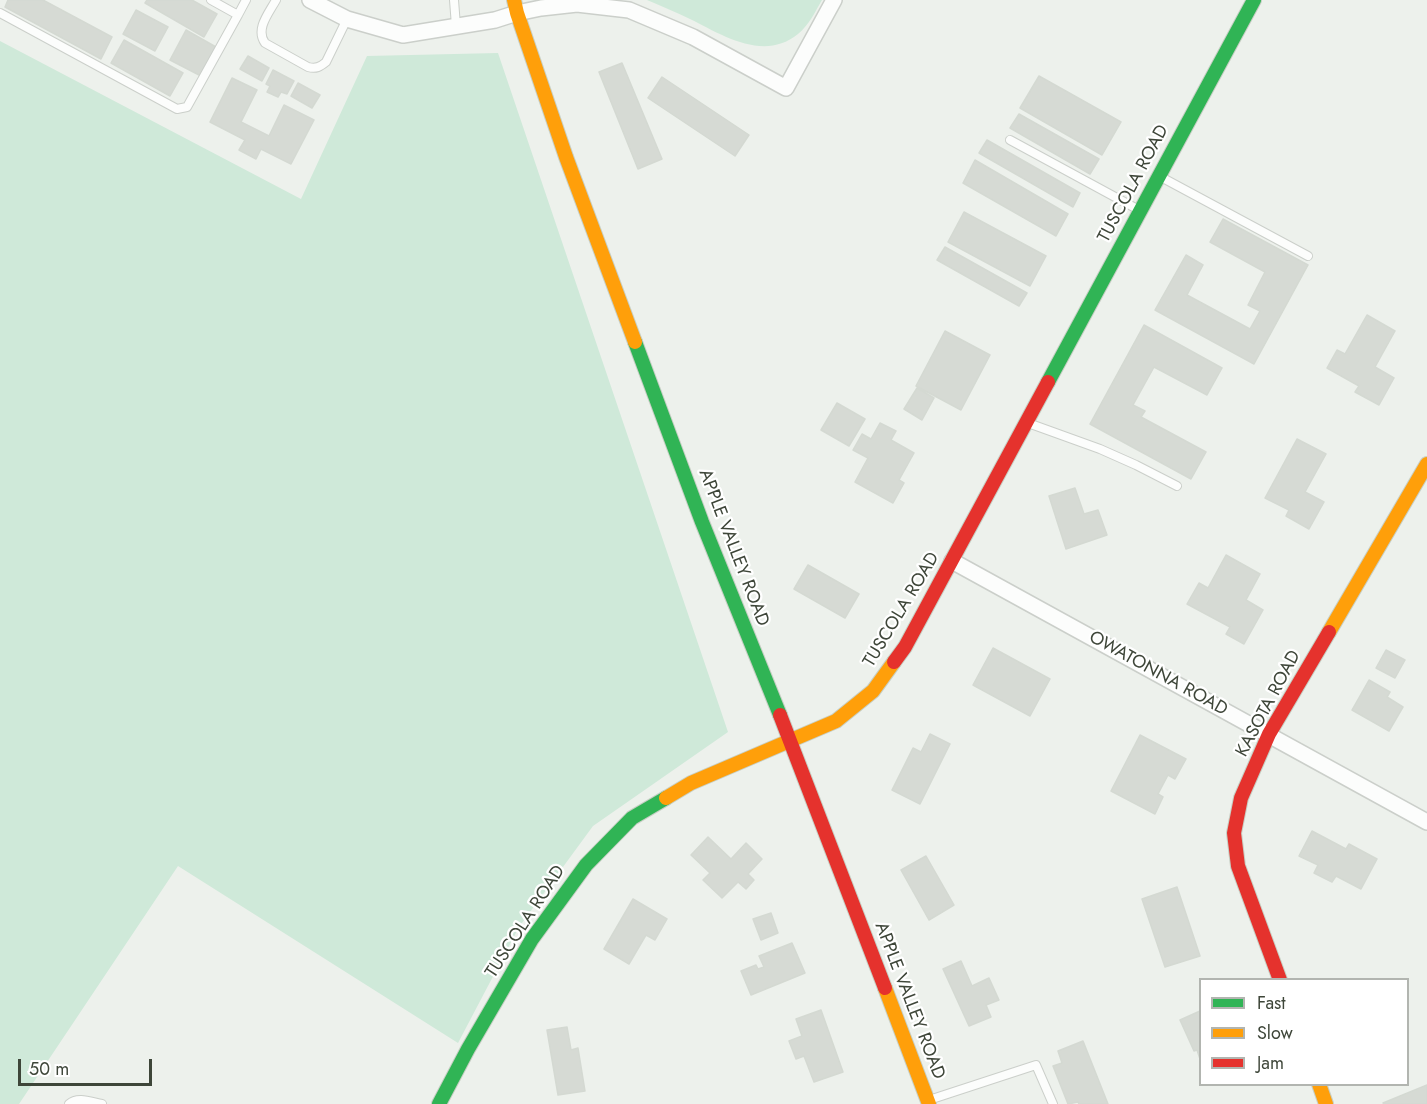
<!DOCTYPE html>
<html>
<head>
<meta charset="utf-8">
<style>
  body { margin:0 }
  #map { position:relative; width:1427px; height:1104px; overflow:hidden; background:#edf1ec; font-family:Jost,sans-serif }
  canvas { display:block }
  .legend { position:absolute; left:1199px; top:978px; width:210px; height:108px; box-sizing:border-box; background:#fff; border:2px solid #b2b5b0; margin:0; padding:8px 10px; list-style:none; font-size:18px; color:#3e4639 }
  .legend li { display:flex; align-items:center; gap:12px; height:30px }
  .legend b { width:30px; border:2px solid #b2b5b0 }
  .scale { position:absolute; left:18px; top:1059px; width:134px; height:27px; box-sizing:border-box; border:3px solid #3e4639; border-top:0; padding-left:8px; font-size:18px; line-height:21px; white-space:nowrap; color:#3e4639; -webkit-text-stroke:4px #fff; paint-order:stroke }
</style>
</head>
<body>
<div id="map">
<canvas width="1427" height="1104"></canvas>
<ul class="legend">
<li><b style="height:8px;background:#30b455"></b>Fast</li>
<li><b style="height:8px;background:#ff9f0a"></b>Slow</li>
<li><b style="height:8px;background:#e5322d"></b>Jam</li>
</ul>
<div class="scale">50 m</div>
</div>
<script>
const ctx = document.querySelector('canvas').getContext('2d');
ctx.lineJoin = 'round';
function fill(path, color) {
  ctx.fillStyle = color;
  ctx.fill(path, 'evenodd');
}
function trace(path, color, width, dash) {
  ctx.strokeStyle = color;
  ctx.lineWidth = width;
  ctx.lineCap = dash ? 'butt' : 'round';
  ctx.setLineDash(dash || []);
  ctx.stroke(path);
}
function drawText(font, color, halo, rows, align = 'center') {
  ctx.font = font + ' Jost,sans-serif';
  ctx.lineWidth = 4.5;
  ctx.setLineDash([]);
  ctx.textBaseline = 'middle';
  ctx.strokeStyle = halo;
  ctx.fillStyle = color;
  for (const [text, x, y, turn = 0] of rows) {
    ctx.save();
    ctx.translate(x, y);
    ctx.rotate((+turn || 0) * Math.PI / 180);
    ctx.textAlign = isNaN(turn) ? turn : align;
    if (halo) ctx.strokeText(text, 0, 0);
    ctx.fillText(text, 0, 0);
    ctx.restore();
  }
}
fill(new Path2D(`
  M 647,0 L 822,0 C 815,12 809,25 798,34 C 764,62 722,35 690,19 C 676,12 661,6 647,0 Z
  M 0,41 L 301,199 L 367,56 L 498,53 L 728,732 L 593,826 L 519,927 L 458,1043 L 178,866 L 19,1104 L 0,1104 Z`), '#cfe9d9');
const building = new Path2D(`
  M 8,0 L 43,0 L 112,37 L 101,59 L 5,7 Z
  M 147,0 L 192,0 L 217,14 L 204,37 L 145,3 Z
  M 136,10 L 168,27 L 155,51 L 123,34 Z
  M 186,30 L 216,47 L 201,76 L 170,60 Z
  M 124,40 L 183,73 L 170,96 L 111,63 Z
  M 248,56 L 269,68 L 262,81 L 240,69 Z
  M 622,63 L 662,159 L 638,169 L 599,72 Z
  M 273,70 L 294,81 L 287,94 L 281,92 L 278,97 L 267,92 L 270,86 L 266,84 Z
  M 1039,76 L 1121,122 L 1102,155 L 1020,108 Z
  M 662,77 L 749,135 L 735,156 L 648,98 Z
  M 232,78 L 257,90 L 241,122 L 269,136 L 284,105 L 314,120 L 291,164 L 261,149 L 256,159 L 239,150 L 245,140 L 210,122 Z
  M 298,83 L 320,95 L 312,108 L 291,96 Z
  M 1019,114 L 1099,159 L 1090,174 L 1010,128 Z
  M 987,140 L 1080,193 L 1073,207 L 979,153 Z
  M 975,160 L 1068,214 L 1056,236 L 963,183 Z
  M 964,212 L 1046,256 L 1030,286 L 948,242 Z
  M 1223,219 L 1308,265 L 1254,364 L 1155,310 L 1186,255 L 1203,265 L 1187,295 L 1250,329 L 1260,311 L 1248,305 L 1265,272 L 1210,242 Z
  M 945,247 L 1027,293 L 1019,306 L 937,260 Z
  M 1367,315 L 1395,331 L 1375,367 L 1394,378 L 1379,405 L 1355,392 L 1359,386 L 1327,368 L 1337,350 L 1345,354 Z
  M 1144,325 L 1222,368 L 1207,395 L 1154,367 L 1133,405 L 1145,411 L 1141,417 L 1206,452 L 1191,479 L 1090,424 Z
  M 945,331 L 990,355 L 961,410 L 916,386 Z
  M 917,388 L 934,398 L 922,420 L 904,409 Z
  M 837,403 L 865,419 L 849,446 L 821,430 Z
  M 880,423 L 896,431 L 891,440 L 914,453 L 899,480 L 904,483 L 893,503 L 855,482 L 868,458 L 853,450 L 862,434 L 871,439 Z
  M 1297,439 L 1326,454 L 1305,492 L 1324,502 L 1309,529 L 1286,516 L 1289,510 L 1265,498 Z
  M 1075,488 L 1084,514 L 1098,510 L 1107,535 L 1066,549 L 1049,496 Z
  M 1226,555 L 1260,574 L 1246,600 L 1263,610 L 1244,644 L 1226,634 L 1230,627 L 1187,604 L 1199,583 L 1208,588 Z
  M 808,565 L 859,594 L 845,618 L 794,589 Z
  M 993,648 L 1050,679 L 1030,716 L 973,685 Z
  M 1386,650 L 1405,660 L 1395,678 L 1376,668 Z
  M 1369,680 L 1390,692 L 1387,697 L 1403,707 L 1389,731 L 1352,710 Z
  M 930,734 L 950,744 L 920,804 L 892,790 L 913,748 L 921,752 Z
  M 1140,735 L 1186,759 L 1175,779 L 1168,775 L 1158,794 L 1163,797 L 1155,814 L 1111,791 Z
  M 1312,831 L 1346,849 L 1349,844 L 1377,859 L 1361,889 L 1336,876 L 1332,882 L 1314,873 L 1318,865 L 1299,856 Z
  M 708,837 L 731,859 L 746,843 L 762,859 L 748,874 L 754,880 L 746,889 L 738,882 L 722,898 L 703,880 L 710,873 L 691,855 Z
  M 926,856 L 954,905 L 929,920 L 901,870 Z
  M 1177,887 L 1200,956 L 1165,967 L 1142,899 Z
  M 633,899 L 667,919 L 655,940 L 646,935 L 629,964 L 604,949 Z
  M 771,913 L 778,933 L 761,940 L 753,919 Z
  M 792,943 L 805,973 L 751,995 L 741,971 L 756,965 L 758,969 L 764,967 L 759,956 Z
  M 961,961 L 972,986 L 989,978 L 999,1000 L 986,1005 L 991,1017 L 969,1026 L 943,969 Z
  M 821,1010 L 843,1072 L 814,1082 L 804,1056 L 796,1059 L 789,1041 L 802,1036 L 796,1019 Z
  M 1200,1011 L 1200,1059 L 1197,1050 L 1194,1051 L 1180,1020 Z
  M 567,1027 L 571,1050 L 578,1048 L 585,1091 L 558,1095 L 547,1030 Z
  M 1083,1041 L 1108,1104 L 1079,1104 L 1078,1102 L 1068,1104 L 1053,1066 L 1062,1063 L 1058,1051 Z
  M 1427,1085 L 1427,1104 L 1384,1104 L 1383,1103 Z`);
fill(building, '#d6dad4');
trace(building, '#d4d9d2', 1.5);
const lane = new Path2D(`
  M 211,0 L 238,15 L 246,0
  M 276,0 C 269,13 255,29 265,43 L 308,67 C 316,69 320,67 326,62 L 347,19
  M 454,0 L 456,26
  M 0,13 L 177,109 L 187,107 L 238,15
  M 1010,140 L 1139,210
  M 1161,177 L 1308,256
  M 1028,423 L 1100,449 L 1136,465 L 1177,486
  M 929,1100 L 1036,1065 L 1053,1104
  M 69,1104 C 78,1096 91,1102 102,1104`);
const street = new Path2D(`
  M 310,0 L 347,19 L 403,35 L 495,20 L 517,13 L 541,8 L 577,4 L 629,10 L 693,37 L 786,88 L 834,0
  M 952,561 L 1427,822`);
const fast = new Path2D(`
  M 635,342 L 702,522 L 780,715
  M 1048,382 L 1254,0
  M 439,1104 L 468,1049 L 532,939 L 586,865 L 632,818 L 666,798`);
const slow = new Path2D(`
  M 514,0 L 517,13 L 566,157 L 635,342
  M 1329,632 L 1427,464
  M 666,798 L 691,783 L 836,721 L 873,691 L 894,662
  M 885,988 L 929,1104
  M 1319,1084 L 1326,1104`);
const jam = new Path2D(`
  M 894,662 L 905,647 L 1048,382
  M 780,715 L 885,988
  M 1280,980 L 1238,866 L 1234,833 L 1241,798 L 1269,734 L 1329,632`);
trace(lane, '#cbcfca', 10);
trace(street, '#cbcfca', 18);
trace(fast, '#c7cfc4', 16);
trace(slow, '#c7cfc4', 16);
trace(jam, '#c7cfc4', 16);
trace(lane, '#fcfdfc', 8);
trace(street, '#fcfdfc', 15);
trace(fast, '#30b455', 14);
trace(slow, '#ff9f0a', 14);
trace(jam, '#e5322d', 14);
drawText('18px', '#3e4639', '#fff', [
  ["TUSCOLA ROAD",1134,184,-62],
  ["APPLE VALLEY ROAD",733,548,69],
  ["TUSCOLA ROAD",902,610,-59],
  ["OWATONNA ROAD",1158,674,29],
  ["KASOTA ROAD",1269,704,-62],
  ["TUSCOLA ROAD",526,922,-57],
  ["APPLE VALLEY ROAD",909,1001,69]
]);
</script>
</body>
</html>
